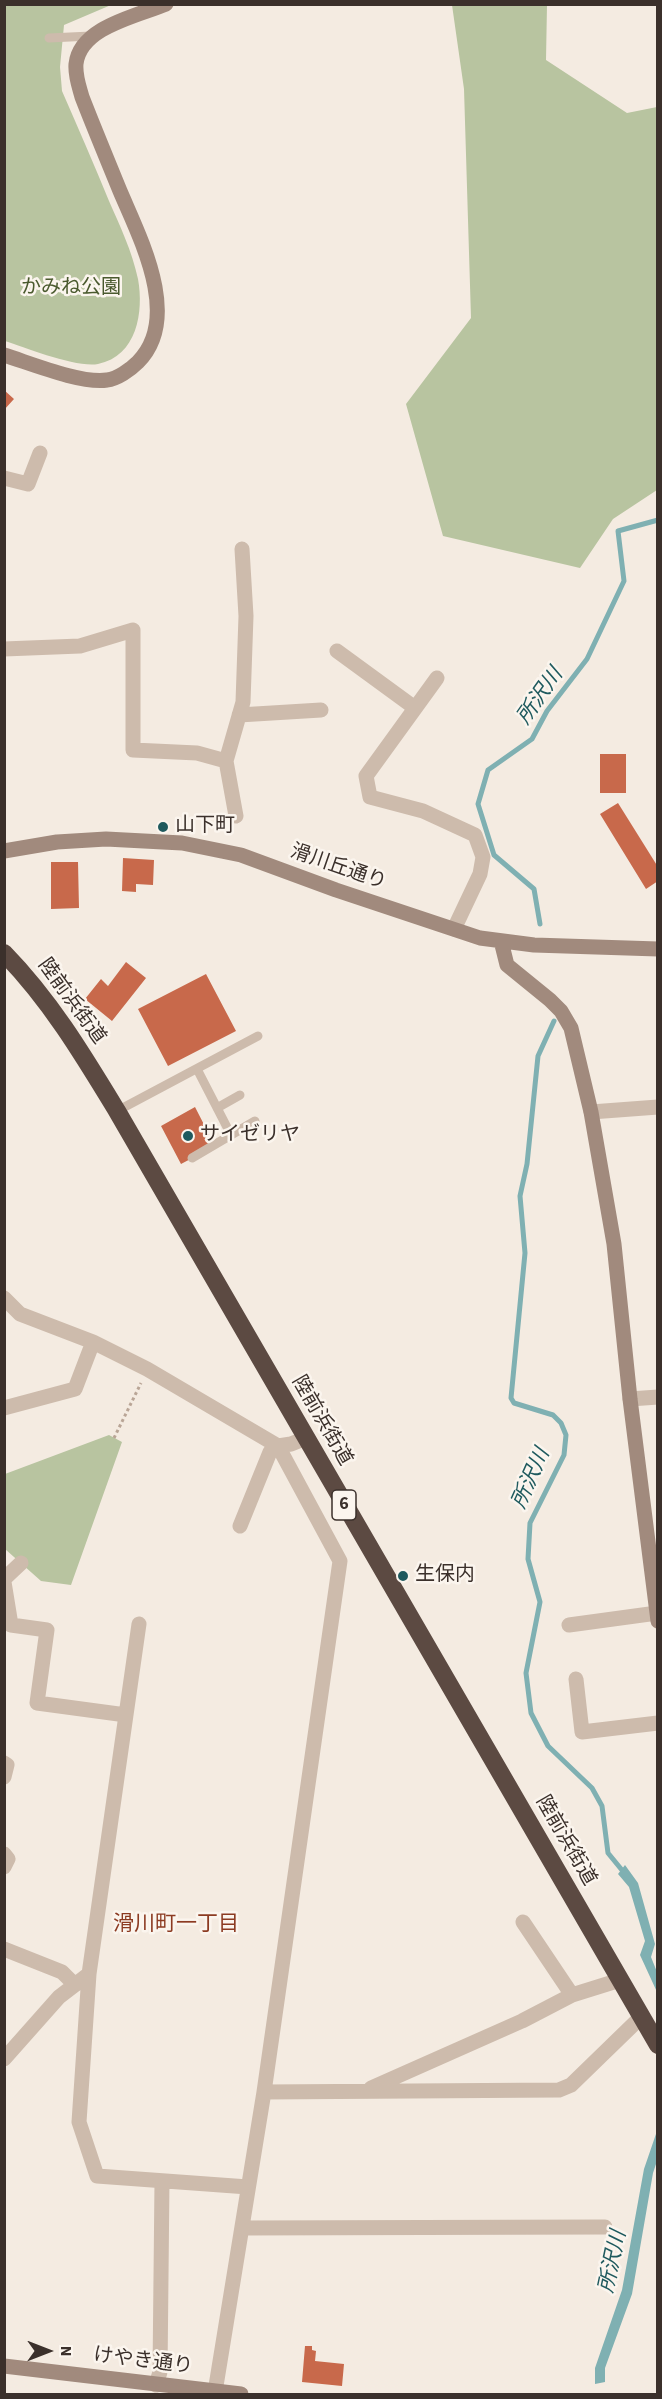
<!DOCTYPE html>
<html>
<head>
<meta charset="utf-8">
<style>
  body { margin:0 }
  #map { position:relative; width:662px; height:2399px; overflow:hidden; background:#f4ebe1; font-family:"Source Sans 3",sans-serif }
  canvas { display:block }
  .frame { position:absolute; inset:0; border:6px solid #3b302b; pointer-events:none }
  .north { position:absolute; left:18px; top:2321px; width:60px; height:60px; -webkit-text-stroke:4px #fbf5ee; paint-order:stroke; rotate:90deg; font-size:16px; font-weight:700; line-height:24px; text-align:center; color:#3b302b }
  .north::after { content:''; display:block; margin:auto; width:21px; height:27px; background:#3b302b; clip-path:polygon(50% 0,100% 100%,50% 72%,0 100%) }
</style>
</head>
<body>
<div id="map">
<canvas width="662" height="2399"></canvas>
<div class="frame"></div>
<div class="north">N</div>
</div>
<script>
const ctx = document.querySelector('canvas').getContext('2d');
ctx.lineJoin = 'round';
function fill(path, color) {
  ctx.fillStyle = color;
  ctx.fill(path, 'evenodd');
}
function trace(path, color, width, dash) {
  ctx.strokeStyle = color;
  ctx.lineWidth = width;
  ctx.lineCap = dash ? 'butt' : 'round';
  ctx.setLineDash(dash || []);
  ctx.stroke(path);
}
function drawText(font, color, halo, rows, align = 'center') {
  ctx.font = font + ' "Source Sans 3","Noto Sans JP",sans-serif';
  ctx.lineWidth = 5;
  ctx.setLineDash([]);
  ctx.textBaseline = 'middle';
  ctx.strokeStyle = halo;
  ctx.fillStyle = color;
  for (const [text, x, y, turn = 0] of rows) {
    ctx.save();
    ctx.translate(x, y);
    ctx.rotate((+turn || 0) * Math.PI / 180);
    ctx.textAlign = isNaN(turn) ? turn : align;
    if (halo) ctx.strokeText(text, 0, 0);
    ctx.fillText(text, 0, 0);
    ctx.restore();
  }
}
fill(new Path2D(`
  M 4,5 L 111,5 L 64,25 L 60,67 L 62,91 C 78,128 94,164 109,201 C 120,226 132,251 138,279 C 144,312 137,356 98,364 C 77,368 26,348 5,341 Z
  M 452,5 L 547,5 L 546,60 L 627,113 L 657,107 L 657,490 L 613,519 L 580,568 L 443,536 L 406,404 L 471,318 L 464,89 Z
  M 109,1435 L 122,1442 L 71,1585 L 41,1581 L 5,1549 L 5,1474 Z`), '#b8c4a0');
fill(new Path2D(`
  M 625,1865 L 638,1883 L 655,1944 L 651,1957 L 657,1972 L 657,1992 L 640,1955 L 645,1941 L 629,1887 L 618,1874 Z
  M 657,2131 L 657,2161 L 653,2173 L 632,2294 L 605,2368 L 605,2382 L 595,2384 L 595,2368 L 622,2290 L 644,2169 Z`), '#7fb0b2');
trace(new Path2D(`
  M 540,924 L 534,889 L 494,855 L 478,804 L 488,770 L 532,739 L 547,711 L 587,659 L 624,581 L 618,531 L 658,520
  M 554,1021 L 538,1056 L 527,1164 L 520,1196 L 525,1253 L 511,1398 L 514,1403 L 553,1415 L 561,1423 L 566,1435 L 564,1455 L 530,1523 L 528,1559 L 540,1602 L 526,1673 L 531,1713 L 548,1746 L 592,1788 L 602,1806 L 608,1853 L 626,1875`), '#7fb0b2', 5);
fill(new Path2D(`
  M 4,390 L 14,399 L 4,410 Z
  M 600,754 L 626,754 L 626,793 L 600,793 Z
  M 618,803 L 658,867 L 658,881 L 646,889 L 600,814 Z
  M 123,858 L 154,860 L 153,885 L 136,884 L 136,892 L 122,891 Z
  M 51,862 L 78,862 L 79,908 L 51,909 Z
  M 126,962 L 146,978 L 112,1021 L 85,999 L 101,979 L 108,986 Z
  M 206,974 L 236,1031 L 168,1066 L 138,1009 Z
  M 195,1107 L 215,1146 L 181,1164 L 161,1126 Z
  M 305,2346 L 312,2346 L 312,2350 L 316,2351 L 315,2361 L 344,2364 L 342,2386 L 302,2382 Z`), '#c8694b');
trace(new Path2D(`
  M 114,1438 L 141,1383`), '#b9a596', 3, [3, 3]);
trace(new Path2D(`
  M 49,38 L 91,36
  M 217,1108 L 240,1095
  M 117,1111 L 258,1036
  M 231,1135 L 255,1121
  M 192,1158 L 231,1135 L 197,1069`), '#cdbbac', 9);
trace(new Path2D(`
  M 4,478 L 28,484 L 40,453
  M 4,649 L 80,646 L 133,630 L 133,750 L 197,753 L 226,761 L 236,816
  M 337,651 L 415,708
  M 437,678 L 366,776 L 370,797 L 423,811 L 475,835 L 483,857 L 480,874 L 454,929
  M 239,715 L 321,710
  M 226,761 L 243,702 L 246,616 L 242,549
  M 591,1112 L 658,1107
  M 4,1298 L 20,1314 L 93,1342 L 147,1369 L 278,1446 L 291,1444 L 306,1438
  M 630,1399 L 658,1397
  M 4,1408 L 75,1389 L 93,1342
  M 4,1579 L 21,1563
  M 4,1582 L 11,1625 L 47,1630 L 37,1703 L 126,1715
  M 569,1625 L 657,1613
  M 576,1679 L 582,1732 L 658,1723
  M 4,1763 L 7,1765 L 4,1777
  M 4,1854 L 8,1859 L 4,1867
  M 4,1949 L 62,1972 L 75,1985
  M 89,1974 L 79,2122 L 97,2176 L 248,2187
  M 572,1995 L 620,1980
  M 4,2059 L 59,1997 L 89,1974 L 139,1624
  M 371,2088 L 522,2021 L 572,1995 L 523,1922
  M 264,2092 L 559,2090 L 571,2085 L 641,2017
  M 242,2228 L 605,2227
  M 156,2385 L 160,2372 L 162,2181
  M 215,2392 L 264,2092 L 340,1561 L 278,1446 L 270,1452 L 240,1526`), '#cdbbac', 15);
trace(new Path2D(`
  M 4,355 C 30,363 81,384 107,380 C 117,379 130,370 138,362 C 182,318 140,238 120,191 C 107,159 94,128 82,97 C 79,86 75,76 76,64 C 80,27 137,16 166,4
  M 4,851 L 57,842 L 106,839 L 182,843 L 241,855 L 336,890 L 480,938 L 534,945 L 658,949
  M 501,941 L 507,965 L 550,1000 L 561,1011 L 571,1028 L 591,1112 L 614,1244 L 630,1399 L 658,1621
  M 4,2366 L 241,2394`), '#a18a7d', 15);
trace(new Path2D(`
  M 4,953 C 50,1000 83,1055 117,1111 L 658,2045`), '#5c4a42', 18);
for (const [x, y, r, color] of [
  [163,827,6,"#1f5a5e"],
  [188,1136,6,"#1f5a5e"],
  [403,1576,6,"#1f5a5e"]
]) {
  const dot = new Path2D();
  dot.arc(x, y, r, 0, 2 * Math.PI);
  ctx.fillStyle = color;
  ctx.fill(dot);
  trace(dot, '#fbf5ee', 2);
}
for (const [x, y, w] of [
  [344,1505,24]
]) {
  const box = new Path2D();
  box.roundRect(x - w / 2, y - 15, w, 30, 4.5);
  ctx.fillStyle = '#fbf5ee';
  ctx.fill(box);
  trace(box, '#3b302b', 1.5);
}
drawText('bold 18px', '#3b302b', null, [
  ["6",344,1505]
]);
drawText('20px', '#4a5a2e', '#fbf5ee', [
  ["かみね公園",71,289]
]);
drawText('20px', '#3b302b', '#fbf5ee', [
  ["山下町",175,827],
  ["サイゼリヤ",200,1136],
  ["生保内",415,1576]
], 'left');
drawText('20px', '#3b302b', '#fbf5ee', [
  ["滑川丘通り",338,868,19],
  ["陸前浜街道",71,1002,54],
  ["陸前浜街道",321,1421,60],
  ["陸前浜街道",565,1841,60],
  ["けやき通り",143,2362,7]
]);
drawText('italic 21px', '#1f5a5e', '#fbf5ee', [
  ["所沢川",541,697,-55],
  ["所沢川",532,1479,-66],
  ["所沢川",614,2262,-78]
]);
drawText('21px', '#8c3b22', '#fbf5ee', [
  ["滑川町一丁目",176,1925]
]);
</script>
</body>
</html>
